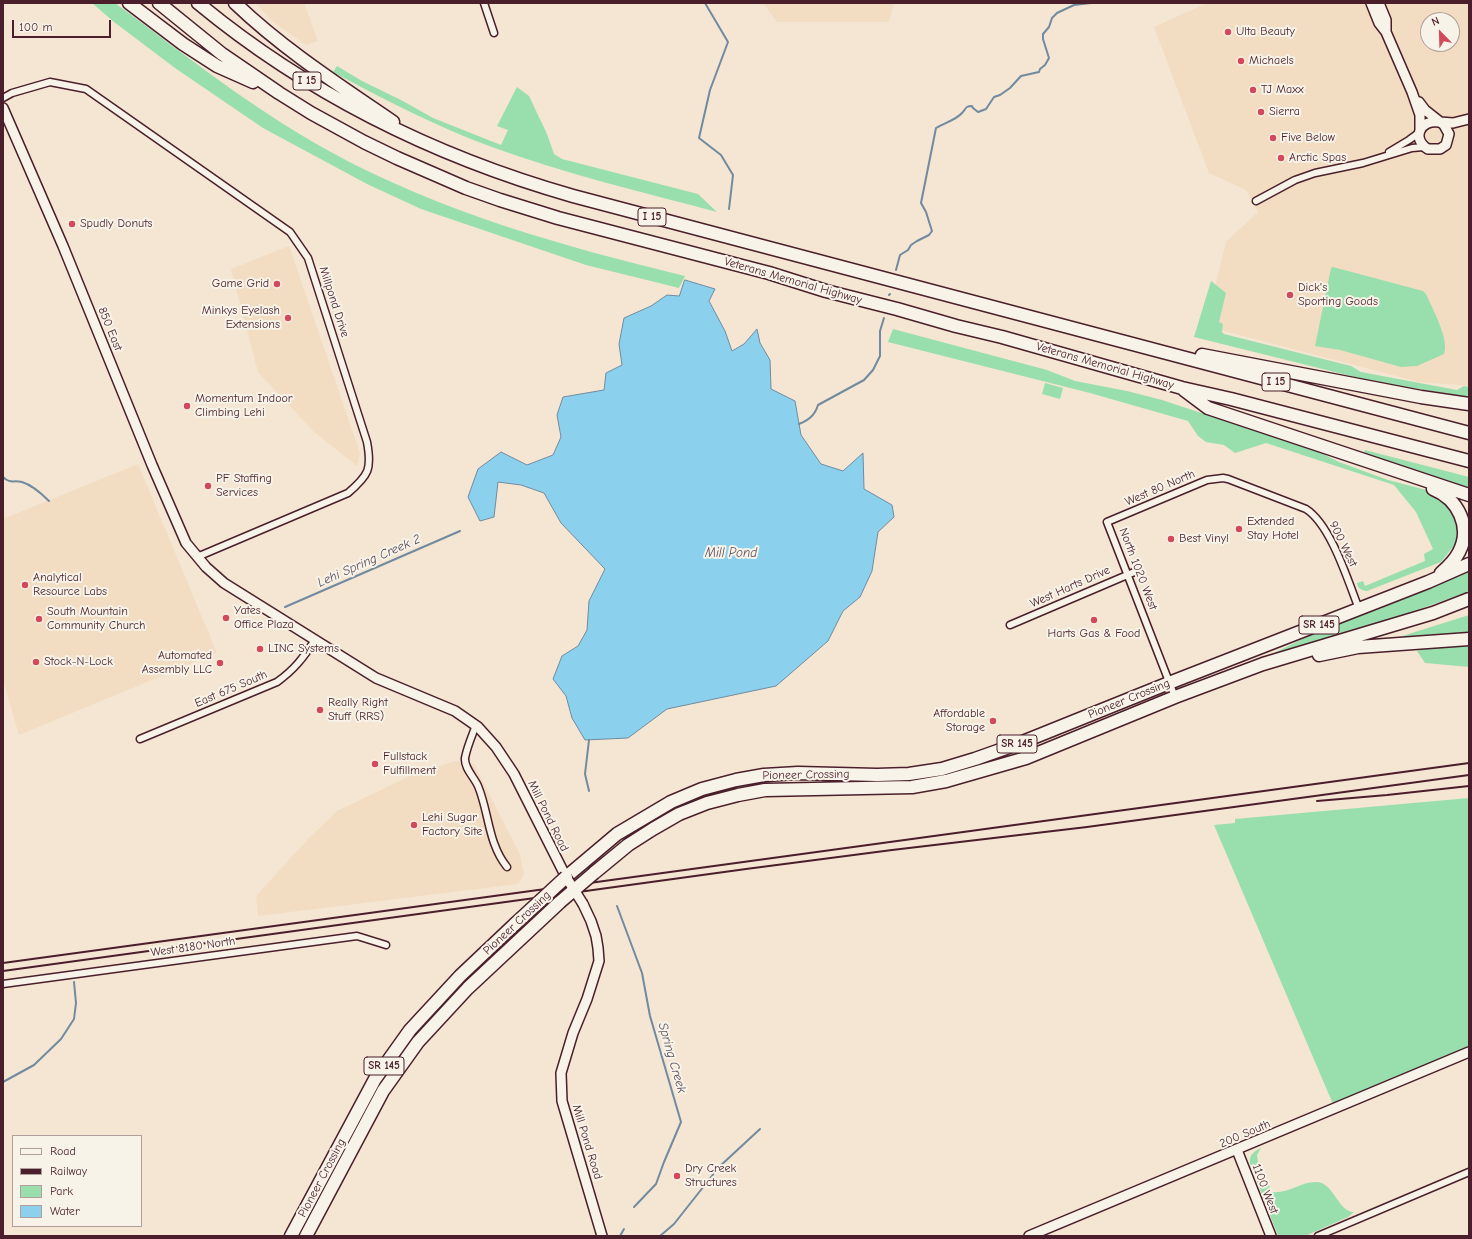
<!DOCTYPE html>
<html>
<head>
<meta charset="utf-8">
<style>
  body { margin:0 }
  #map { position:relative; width:1472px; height:1239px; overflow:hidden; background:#f4e6d2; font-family:"Comic Neue",sans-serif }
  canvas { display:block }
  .frame { position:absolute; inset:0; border:4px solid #4a1f2b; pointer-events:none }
  .legend { position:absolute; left:12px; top:1135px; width:130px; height:92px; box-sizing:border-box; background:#f7f3e8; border:1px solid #b29e9c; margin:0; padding:5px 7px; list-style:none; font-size:12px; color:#4a1f2b }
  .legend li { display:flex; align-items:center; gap:8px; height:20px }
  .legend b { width:20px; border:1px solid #b29e9c }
  .north { position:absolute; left:1420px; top:12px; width:40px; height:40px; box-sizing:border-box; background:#f7f3e8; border:1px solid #b29e9c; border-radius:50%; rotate:337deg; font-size:11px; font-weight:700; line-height:16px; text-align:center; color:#4a1f2b }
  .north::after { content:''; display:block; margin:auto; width:14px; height:18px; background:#d1495b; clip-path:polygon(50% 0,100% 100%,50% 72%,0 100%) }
  .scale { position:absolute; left:12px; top:20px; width:99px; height:18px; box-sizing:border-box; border:2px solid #4a1f2b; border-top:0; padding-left:5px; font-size:12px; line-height:14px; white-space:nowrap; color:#4a1f2b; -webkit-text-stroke:3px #f7f3e8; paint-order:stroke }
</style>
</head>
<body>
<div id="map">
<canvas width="1472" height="1239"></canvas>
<div class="frame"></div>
<ul class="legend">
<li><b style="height:5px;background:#f7f3e8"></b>Road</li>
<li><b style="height:5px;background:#4a1f2b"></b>Railway</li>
<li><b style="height:11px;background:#99dfad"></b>Park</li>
<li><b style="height:11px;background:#8bd1ed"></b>Water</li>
</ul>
<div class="north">N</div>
<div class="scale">100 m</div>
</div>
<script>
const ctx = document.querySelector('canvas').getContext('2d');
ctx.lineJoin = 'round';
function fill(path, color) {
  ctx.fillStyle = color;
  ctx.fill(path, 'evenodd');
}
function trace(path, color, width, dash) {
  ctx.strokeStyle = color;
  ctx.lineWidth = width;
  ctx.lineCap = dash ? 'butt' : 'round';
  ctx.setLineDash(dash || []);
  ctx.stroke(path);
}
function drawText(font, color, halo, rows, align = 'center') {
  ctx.font = font + ' "Comic Neue",sans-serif';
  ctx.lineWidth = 4;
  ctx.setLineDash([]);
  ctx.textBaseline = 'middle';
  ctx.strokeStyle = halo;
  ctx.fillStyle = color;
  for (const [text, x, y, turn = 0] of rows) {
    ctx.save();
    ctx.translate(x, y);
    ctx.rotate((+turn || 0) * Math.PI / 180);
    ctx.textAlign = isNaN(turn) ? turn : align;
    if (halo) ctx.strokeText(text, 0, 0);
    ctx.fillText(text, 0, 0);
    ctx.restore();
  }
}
fill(new Path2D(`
  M 256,3 L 304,3 L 318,41 L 306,45 L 272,21 Z
  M 763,3 L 894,3 L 889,22 L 777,22 Z
  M 1207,3 L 1469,3 L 1469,386 L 1419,382 L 1205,326 L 1226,242 L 1258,212 L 1246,190 L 1209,173 L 1154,27 ZM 1428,20 L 1452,20 L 1452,44 L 1428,44 Z
  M 289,246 L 360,453 L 357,466 L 313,431 L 258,372 L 231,269 Z
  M 138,464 L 217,653 L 19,735 L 3,680 L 3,519 Z
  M 455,761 L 474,764 L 520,855 L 524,874 L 518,884 L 258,916 L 256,896 L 308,839 L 337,811 L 410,776 Z`), '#f2ddc2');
fill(new Path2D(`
  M 92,3 L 115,3 C 185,55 253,109 329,151 C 440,212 562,246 685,276 L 679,288 L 586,265 L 421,209 L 367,184 L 263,128 L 175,68 L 114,22 Z
  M 337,66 L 362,81 L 401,100 L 433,118 L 501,145 L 508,130 L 497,126 L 517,87 L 529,96 L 547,134 L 554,154 L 562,159 L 698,194 L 717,212 C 642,192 566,174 492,147 C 437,127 385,100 333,72 Z
  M 1333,267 L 1423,291 L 1426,294 C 1432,308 1450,340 1444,354 L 1417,366 L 1401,367 L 1340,350 L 1315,346 L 1331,268 Z
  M 1211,281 L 1226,293 L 1219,322 L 1223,324 L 1222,332 L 1224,334 L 1351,366 L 1361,372 L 1457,390 L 1464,386 L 1469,387 L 1469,397 L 1375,382 L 1194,337 Z
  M 893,329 L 1047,370 L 1075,381 L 1127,391 L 1162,400 L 1319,452 L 1339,462 L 1388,480 L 1430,491 L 1452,508 L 1458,527 L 1458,538 L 1455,548 L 1452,548 L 1441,562 L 1367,591 L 1362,590 L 1358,587 L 1357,583 L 1363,581 L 1365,586 L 1425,561 L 1424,554 L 1433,549 L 1416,512 L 1394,485 L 1266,443 L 1235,453 L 1224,445 L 1206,442 L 1198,436 L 1188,421 L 1090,393 L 888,342 Z
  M 1045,383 L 1063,388 L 1060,399 L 1042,394 Z
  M 1365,450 L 1469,477 L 1469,489 L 1364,453 Z
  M 1469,570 L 1469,590 L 1465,593 L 1357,631 L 1264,658 L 1341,620 Z
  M 1469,615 L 1469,633 L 1396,638 Z
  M 1469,645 L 1469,667 L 1425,663 L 1417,651 L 1425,648 Z
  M 1469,798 L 1469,1048 L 1333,1104 L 1214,825 L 1235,823 L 1235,819 Z
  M 1261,1148 L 1257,1155 L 1258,1162 L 1272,1192 C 1288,1194 1302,1181 1317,1182 C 1334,1183 1338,1212 1354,1212 L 1348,1217 L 1305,1236 L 1278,1236 L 1250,1163 C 1249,1155 1254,1151 1261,1148 Z`), '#99dfad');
const water = new Path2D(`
  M 685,280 L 715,289 L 709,301 L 725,331 L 732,351 L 744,344 L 757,329 L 760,343 L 770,360 L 771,389 L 795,401 L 801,435 L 821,464 L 843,471 L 863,453 L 864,489 L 892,505 L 894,517 L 878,532 L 872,571 L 860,597 L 843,611 L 828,641 L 776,686 L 667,709 L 628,738 L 585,740 L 572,718 L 566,696 L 553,679 L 562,656 L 578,646 L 587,630 L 589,601 L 605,569 L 561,523 L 544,493 L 521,485 L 498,482 L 494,517 L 480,521 L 468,497 L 478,469 L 501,452 L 527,465 L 553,455 L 561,437 L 557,415 L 563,397 L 604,390 L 606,373 L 622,365 L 619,344 L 624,318 L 651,306 L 667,295 L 679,296 Z`);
fill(water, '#8bd1ed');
trace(water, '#718a9f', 1);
trace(new Path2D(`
  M 705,3 L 728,42 L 710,90 L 699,138 L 721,155 L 733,175 L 729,209
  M 896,270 L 900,255 L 908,250 L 911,245 L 917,241 L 929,235 L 932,231 L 926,212 L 921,203 L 936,128 C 944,123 956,120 962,113 C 966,109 965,106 972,106 L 973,108 L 978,112 L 986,109 L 994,97 L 1000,95 L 1010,88 L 1021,76 L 1039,72 L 1040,69 L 1045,65 L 1049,58 L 1043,39 L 1043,34 L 1049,27 L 1052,18 L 1057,13 L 1074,5 L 1091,3
  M 889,295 L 890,294
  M 799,424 C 809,420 815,415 818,405 L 864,380 L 873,370 L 880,356 L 880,331 L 884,318
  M 3,477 C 10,484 13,480 22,482 C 32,485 42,494 49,501
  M 285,607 L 460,531
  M 589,791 L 585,774 L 589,740
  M 617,906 L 642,973 L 650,1016 L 681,1122 L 664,1162 L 656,1184 L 634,1207
  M 3,1082 L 34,1065 L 61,1039 L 74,1019 L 76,1003 L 74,982
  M 620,1236 L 624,1229
  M 660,1236 L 674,1224 L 719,1167 L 760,1129`), '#718a9f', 2);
const street = new Path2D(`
  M 484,3 L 494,33
  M 3,98 L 12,93 L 50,82 L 86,89 L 290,232 L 308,258 L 367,442 C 372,469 369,475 348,493 L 197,557
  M 1389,152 L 1409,140 L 1420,132
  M 1256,201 L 1295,180 L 1315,173 L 1363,163 L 1412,148 L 1424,147
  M 1010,625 L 1139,570
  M 1175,697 L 1107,522 L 1207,480 L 1223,478 L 1228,479 L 1306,509 C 1331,525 1348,581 1359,609
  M 476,725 C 472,736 467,747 465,758 C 464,768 474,777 478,786 C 489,812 488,844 507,867
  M 140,739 L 277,682 C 295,669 303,658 315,640
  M 3,984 L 357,936 L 386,945
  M 1318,1236 L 1469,1172`);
const secondary = new Path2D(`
  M 1371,3 L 1379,23 L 1386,32 L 1412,92 L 1420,115 L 1420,131
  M 1379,3 L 1386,20 L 1386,32
  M 1419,102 L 1425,110 L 1444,125 L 1449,134 L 1446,145 L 1440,149 L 1428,149 C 1411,139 1420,119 1439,122
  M 3,108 L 63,246 L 152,465 L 186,543 L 206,567 L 224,583 L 376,678 L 455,711 L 478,727 L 496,747 L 514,774 L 566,877
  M 1440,122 L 1453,123 L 1469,119
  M 583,904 L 591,921 L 596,936 L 598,948 L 599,961 L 587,999 L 573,1033 L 561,1073 L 562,1101 L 602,1236
  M 1237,1150 L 1271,1236
  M 1029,1236 L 1469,1052`);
const highway = new Path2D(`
  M 129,3 L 183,44 L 217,66 L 253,82
  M 159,3 L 222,54 L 279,93 L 311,113 L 364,142 L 397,158 L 466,188 L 500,200 L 558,218 L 769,273 L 826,291 L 897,309 L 956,326 L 1002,337 L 1182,388 L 1231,399 L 1469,461
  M 198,3 C 308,94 436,157 573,196 L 1469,433
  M 235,3 C 283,49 339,85 393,122
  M 1202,355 L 1421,397 L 1469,404
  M 1184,390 L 1208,408 L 1469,495
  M 1433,489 C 1458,499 1472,527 1459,552 C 1455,560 1448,567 1441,573
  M 1319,655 L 1358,647 L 1469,639
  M 594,873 L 628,845 L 653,829 L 679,814 L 707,803 L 738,795 L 765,790 L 912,787 L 946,781 L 1026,758 L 1175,697 L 1263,664 L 1433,613 L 1469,599
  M 566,877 L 617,834 L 671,802 L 702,789 L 736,780 L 764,775 L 798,773 L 877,775 L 909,774 L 942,769 L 975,759 L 1020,743 L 1169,683 L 1428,582 L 1469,564
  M 291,1236 L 375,1079 L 410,1030 L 460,976 L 515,924
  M 306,1236 L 383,1091 L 418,1042 L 468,988 L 560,902`);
trace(street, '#4a1f2b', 9);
trace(secondary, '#4a1f2b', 12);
trace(highway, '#4a1f2b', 15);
trace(street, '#f7f3e8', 6);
trace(secondary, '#f7f3e8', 9);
trace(highway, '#f7f3e8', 12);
trace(new Path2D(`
  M 1317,801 L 1387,795 L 1469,786
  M 3,963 L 1469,763
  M 3,971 L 746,869 L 892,850 L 1087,827 L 1469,775`), '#4a1f2b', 2);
const secondaryBridge = new Path2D(`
  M 566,877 L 583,904`);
const highwayBridge = new Path2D(`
  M 560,902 L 594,873
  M 515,924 L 566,877`);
trace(secondaryBridge, '#4a1f2b', 12, []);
trace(highwayBridge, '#4a1f2b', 15, []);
trace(secondaryBridge, '#f7f3e8', 9);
trace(highwayBridge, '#f7f3e8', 12);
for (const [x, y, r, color] of [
  [1228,32,4,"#d1495b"],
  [1241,61,4,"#d1495b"],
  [1253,90,4,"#d1495b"],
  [1261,112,4,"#d1495b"],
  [1273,138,4,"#d1495b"],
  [1281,158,4,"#d1495b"],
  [72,224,4,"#d1495b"],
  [277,284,4,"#d1495b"],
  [1290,295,4,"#d1495b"],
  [288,318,4,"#d1495b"],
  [187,406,4,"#d1495b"],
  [208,486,4,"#d1495b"],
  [1239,529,4,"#d1495b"],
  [1171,539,4,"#d1495b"],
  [25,585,4,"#d1495b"],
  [226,618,4,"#d1495b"],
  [39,619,4,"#d1495b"],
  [1094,620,4,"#d1495b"],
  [260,649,4,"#d1495b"],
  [36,662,4,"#d1495b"],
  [220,663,4,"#d1495b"],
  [320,710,4,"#d1495b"],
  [993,721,4,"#d1495b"],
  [375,764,4,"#d1495b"],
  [414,825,4,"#d1495b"],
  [677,1176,4,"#d1495b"]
]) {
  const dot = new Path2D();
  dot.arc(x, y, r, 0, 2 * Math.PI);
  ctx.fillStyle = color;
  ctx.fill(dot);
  trace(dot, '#f7f3e8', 1.5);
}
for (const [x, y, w] of [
  [307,81,28],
  [652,217,28],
  [1276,382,28],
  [1319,625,40],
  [1017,744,40],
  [384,1066,40]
]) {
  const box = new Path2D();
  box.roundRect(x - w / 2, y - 9, w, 18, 3);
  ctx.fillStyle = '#f7f3e8';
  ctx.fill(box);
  trace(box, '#4a1f2b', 1);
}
drawText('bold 11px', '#4a1f2b', null, [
  ["I 15",307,81],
  ["I 15",652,217],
  ["I 15",1276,382],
  ["SR 145",1319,625],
  ["SR 145",1017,744],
  ["SR 145",384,1066]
]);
drawText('12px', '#4a1f2b', '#f7f3e8', [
  ["Ulta Beauty",1236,32],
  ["Michaels",1249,61],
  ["TJ Maxx",1261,90],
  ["Sierra",1269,112],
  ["Five Below",1281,138],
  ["Arctic Spas",1289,158],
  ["Spudly Donuts",80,224],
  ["Game Grid",269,284,"right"],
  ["Dick's",1298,288],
  ["Sporting Goods",1298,302],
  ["Minkys Eyelash",280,311,"right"],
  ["Extensions",280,325,"right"],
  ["Momentum Indoor",195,399],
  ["Climbing Lehi",195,413],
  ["PF Staffing",216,479],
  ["Services",216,493],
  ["Extended",1247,522],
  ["Stay Hotel",1247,536],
  ["Best Vinyl",1179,539],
  ["Analytical",33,578],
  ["Resource Labs",33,592],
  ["Yates",234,611],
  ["Office Plaza",234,625],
  ["South Mountain",47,612],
  ["Community Church",47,626],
  ["Harts Gas & Food",1094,634,"center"],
  ["LINC Systems",268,649],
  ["Automated",212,656,"right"],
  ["Assembly LLC",212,670,"right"],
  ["Stock-N-Lock",44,662],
  ["Really Right",328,703],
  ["Stuff (RRS)",328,717],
  ["Affordable",985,714,"right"],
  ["Storage",985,728,"right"],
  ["Fullstack",383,757],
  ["Fulfillment",383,771],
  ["Lehi Sugar",422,818],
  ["Factory Site",422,832],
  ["Dry Creek",685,1169],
  ["Structures",685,1183]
], 'left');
drawText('12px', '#4a1f2b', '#f7f3e8', [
  ["Veterans Memorial Highway",793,281,16],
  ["Millpond Drive",334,302,72],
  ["850 East",110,329,68],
  ["Veterans Memorial Highway",1105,366,16],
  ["West 80 North",1160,488,-23],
  ["900 West",1343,544,64],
  ["North 1020 West",1138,569,69],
  ["West Harts Drive",1070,587,-24],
  ["East 675 South",231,689,-23],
  ["Pioneer Crossing",1129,699,-22],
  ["Pioneer Crossing",806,775,-1],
  ["Mill Pond Road",548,816,64],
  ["Pioneer Crossing",517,923,-43],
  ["West 8180 North",193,947,-8],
  ["200 South",1245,1134,-23],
  ["Mill Pond Road",587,1142,73],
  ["Pioneer Crossing",322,1178,-62],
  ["1100 West",1265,1189,69]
]);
drawText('italic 13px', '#5a4c5c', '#f7f3e8', [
  ["Mill Pond",731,553],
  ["Lehi Spring Creek 2",369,561,-24],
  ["Spring Creek",672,1058,74]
]);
</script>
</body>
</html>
